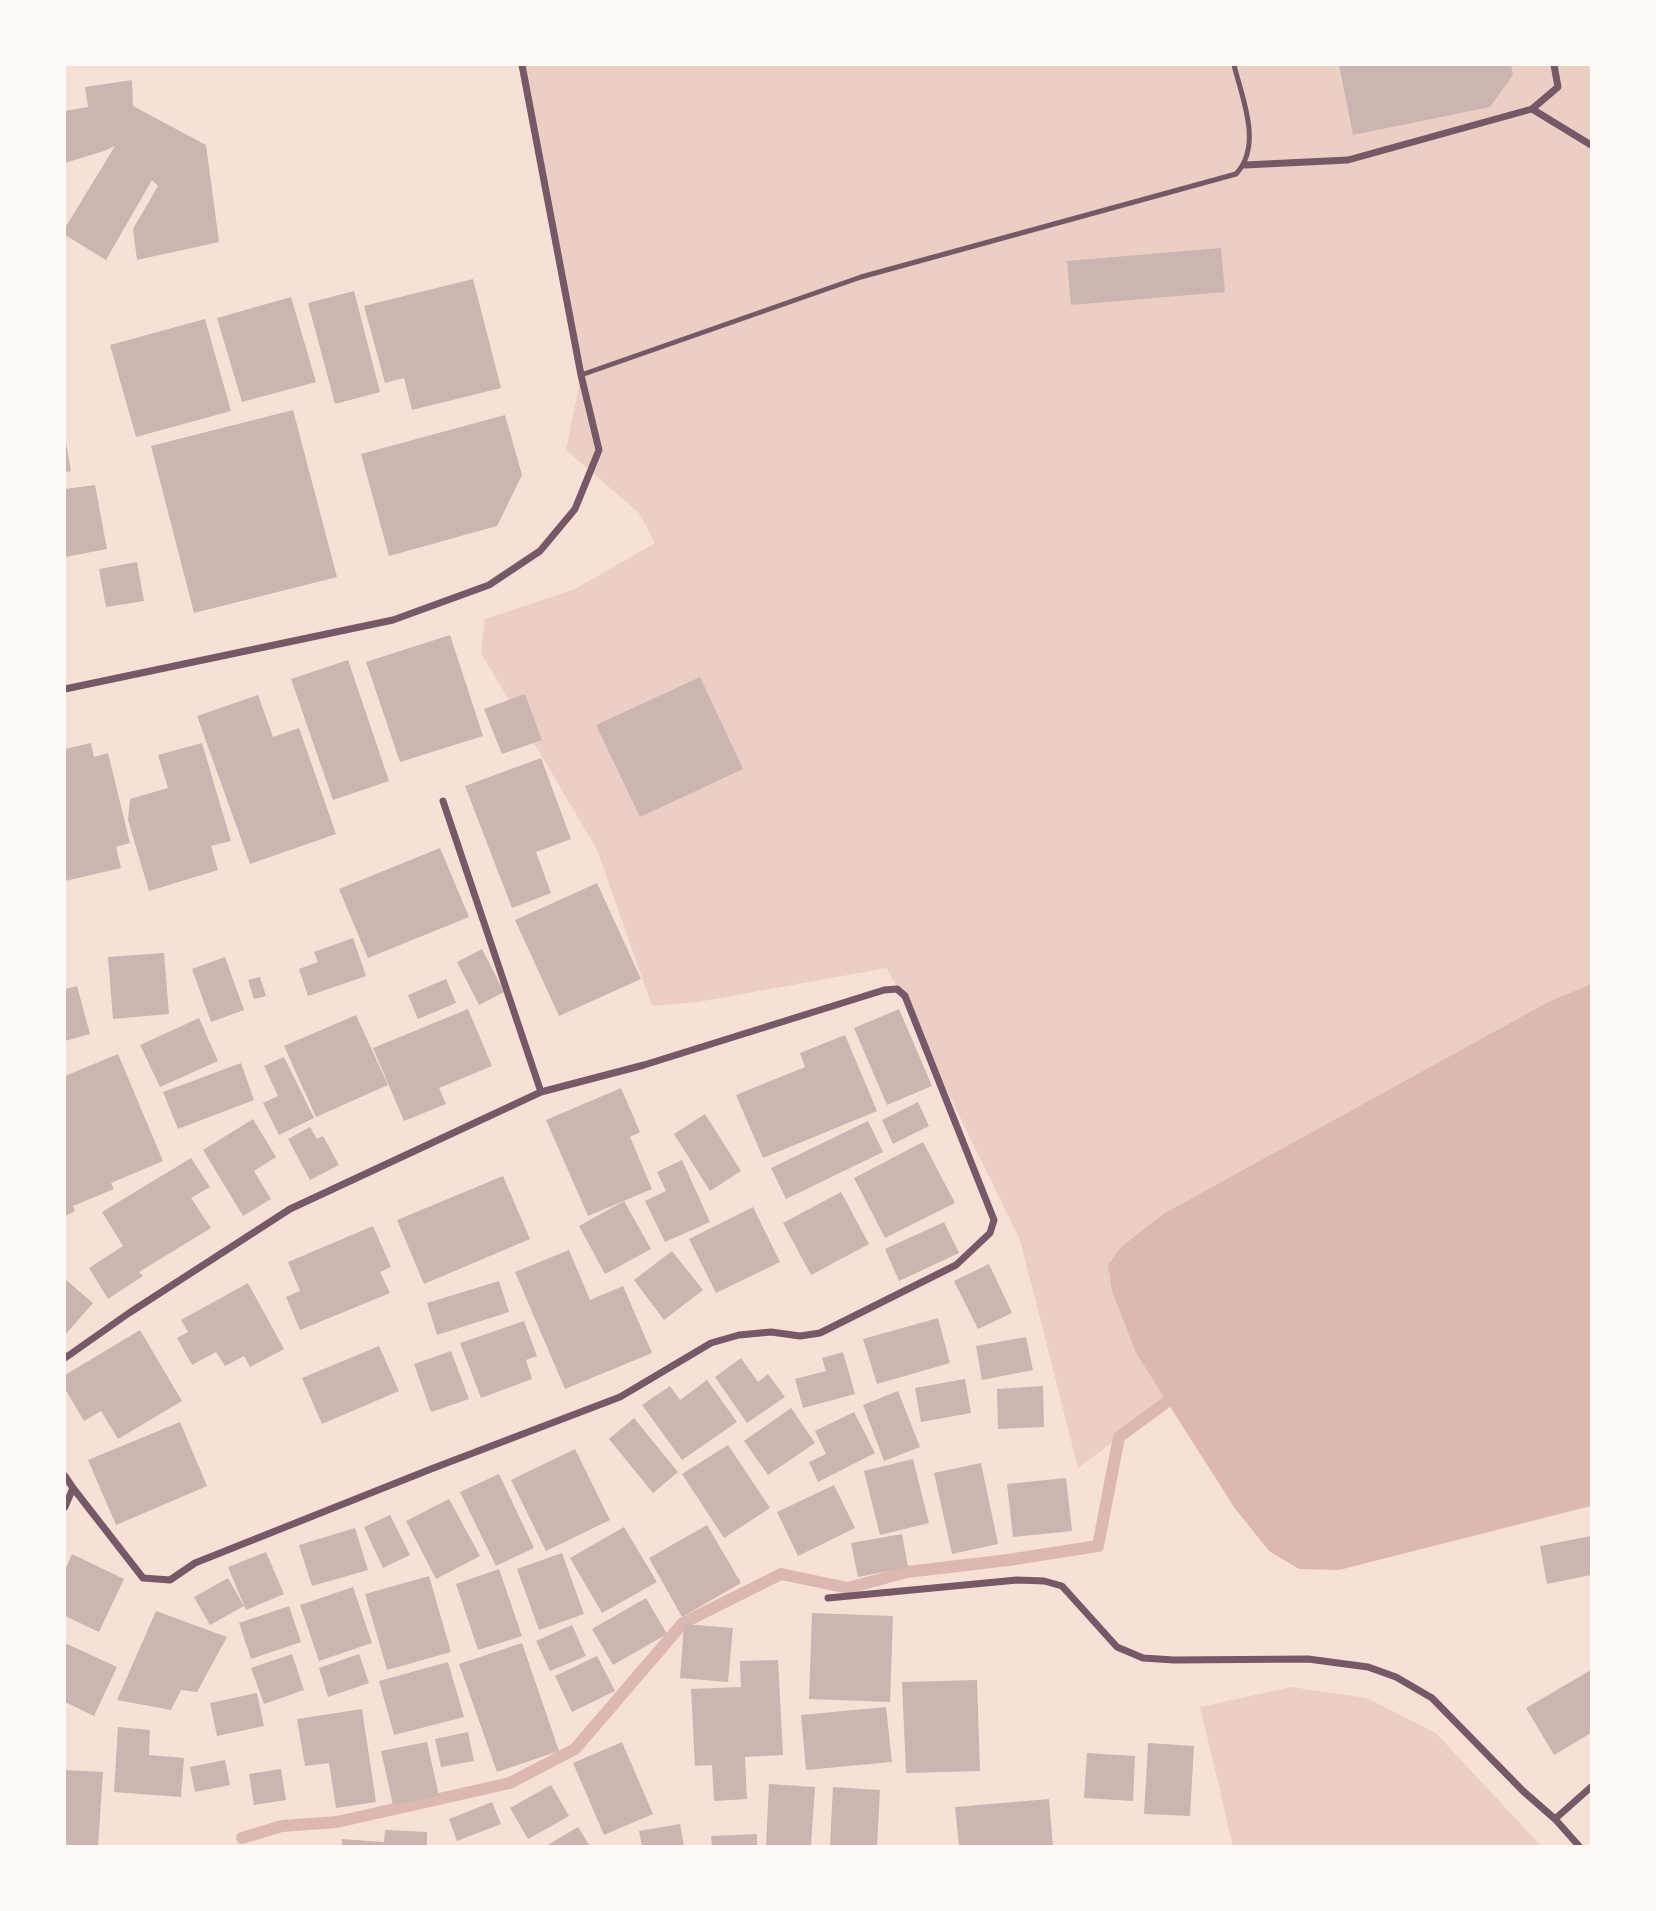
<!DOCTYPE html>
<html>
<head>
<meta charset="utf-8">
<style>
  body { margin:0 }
  #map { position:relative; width:1656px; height:1911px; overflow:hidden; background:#f7e1d7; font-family:Inter,sans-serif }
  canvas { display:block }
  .frame { position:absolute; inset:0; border:66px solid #fffaf5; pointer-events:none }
</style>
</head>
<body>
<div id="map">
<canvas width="1656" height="1911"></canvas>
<div class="frame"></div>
</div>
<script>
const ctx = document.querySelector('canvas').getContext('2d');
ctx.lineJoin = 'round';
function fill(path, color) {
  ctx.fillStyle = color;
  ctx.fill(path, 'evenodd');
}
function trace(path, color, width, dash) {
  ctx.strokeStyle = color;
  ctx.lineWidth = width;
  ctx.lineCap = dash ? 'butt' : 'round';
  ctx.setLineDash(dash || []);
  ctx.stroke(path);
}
fill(new Path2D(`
  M 522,65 L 1591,65 L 1591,984 L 1548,1002 L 1163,1214 L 1121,1247 L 1136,1353 L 1168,1401 L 1078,1468 L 1020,1240 L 887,968 L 698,1002 L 652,1006 L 597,850 L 481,653 L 485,619 L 575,589 L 655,543 L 639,513 L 566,450 L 581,375 Z
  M 1291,1687 L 1367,1698 L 1436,1733 L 1541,1846 L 1233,1846 L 1200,1707 Z`), '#ebcfc5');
fill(new Path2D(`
  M 1591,984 L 1591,1506 L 1339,1570 L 1299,1569 L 1269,1551 L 1234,1507 L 1136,1353 L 1112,1291 L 1108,1265 L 1121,1247 L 1163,1214 L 1548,1002 Z`), '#dcb8b0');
trace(new Path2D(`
  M 242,1838 L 282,1826 L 337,1822 L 510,1783 L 575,1749 L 683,1623 L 781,1574 L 848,1588 L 907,1572 L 1008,1560 L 1098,1546 L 1119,1437 L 1168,1401`), '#dcb8b0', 12);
fill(new Path2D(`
  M 1339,65 L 1511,65 L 1513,75 L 1490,107 L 1353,135 Z
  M 132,80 L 133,106 L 206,145 L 219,242 L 137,260 L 133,229 L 158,186 L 152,180 L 106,260 L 65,235 L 65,228 L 115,146 L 104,151 L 65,163 L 65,111 L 88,107 L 85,87 Z
  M 1221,248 L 1225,292 L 1071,305 L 1067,261 Z
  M 473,279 L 501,388 L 412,410 L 404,378 L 385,383 L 364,306 Z
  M 354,291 L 380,392 L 335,404 L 308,303 Z
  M 291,297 L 316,382 L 242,402 L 217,318 Z
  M 205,319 L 231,411 L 136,437 L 110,345 Z
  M 293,410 L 337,577 L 194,613 L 151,446 Z
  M 505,415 L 522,475 L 497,526 L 389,556 L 361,454 Z
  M 65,437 L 71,471 L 65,472 Z
  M 95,485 L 107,549 L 65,557 L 65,489 Z
  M 137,562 L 144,601 L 106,607 L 99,569 Z
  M 450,635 L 483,736 L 400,762 L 366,662 Z
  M 348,660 L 389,781 L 333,800 L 291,679 Z
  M 700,677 L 743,769 L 640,817 L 596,725 Z
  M 525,694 L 542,740 L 502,754 L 484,709 Z
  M 258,695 L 273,737 L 299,728 L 336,834 L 250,864 L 197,716 Z
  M 91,743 L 94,757 L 108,753 L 130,843 L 116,847 L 121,868 L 65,881 L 65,749 Z
  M 202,743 L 231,841 L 211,846 L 218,870 L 149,891 L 128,820 L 130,799 L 168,788 L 158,755 Z
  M 541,758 L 571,839 L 536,852 L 551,893 L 512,908 L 465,786 Z
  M 440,848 L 469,917 L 368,958 L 339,889 Z
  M 597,883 L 641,979 L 559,1016 L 515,920 Z
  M 353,938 L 366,976 L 308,996 L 299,969 L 318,962 L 314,952 Z
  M 482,949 L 504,992 L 479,1005 L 457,962 Z
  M 164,953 L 169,1014 L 113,1019 L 108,957 Z
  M 225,957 L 244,1010 L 211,1022 L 192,969 Z
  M 260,977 L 266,996 L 254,999 L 248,980 Z
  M 446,979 L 456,1003 L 418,1019 L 408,995 Z
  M 77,986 L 90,1034 L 65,1041 L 65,989 Z
  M 468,1009 L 492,1066 L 439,1088 L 446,1104 L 404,1121 L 373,1048 Z
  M 899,1009 L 932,1086 L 887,1105 L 854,1028 Z
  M 356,1015 L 388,1085 L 316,1117 L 284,1046 Z
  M 199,1018 L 218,1061 L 160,1087 L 140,1045 Z
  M 845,1035 L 877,1111 L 763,1158 L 736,1095 L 805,1067 L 800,1053 Z
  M 118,1054 L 163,1161 L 111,1183 L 114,1189 L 73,1206 L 75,1211 L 65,1216 L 65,1076 Z
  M 284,1057 L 314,1118 L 279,1135 L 263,1103 L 278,1096 L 264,1066 Z
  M 241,1063 L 254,1100 L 178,1129 L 163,1092 Z
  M 621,1088 L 640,1132 L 630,1137 L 652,1189 L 588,1216 L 546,1120 Z
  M 918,1102 L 929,1126 L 893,1144 L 882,1120 Z
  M 705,1114 L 741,1171 L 710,1191 L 674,1134 Z
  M 253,1119 L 276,1157 L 254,1171 L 271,1199 L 243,1216 L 203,1150 Z
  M 868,1121 L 883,1152 L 786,1199 L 771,1168 Z
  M 310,1127 L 317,1139 L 323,1136 L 339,1165 L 310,1180 L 288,1139 Z
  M 923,1142 L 955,1203 L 885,1238 L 854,1178 Z
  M 191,1158 L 210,1187 L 191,1198 L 211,1228 L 139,1272 L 143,1276 L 108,1299 L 89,1268 L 123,1246 L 102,1212 Z
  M 682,1160 L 710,1222 L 665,1242 L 645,1201 L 666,1191 L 657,1172 Z
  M 503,1176 L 530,1239 L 424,1284 L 397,1220 Z
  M 841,1192 L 869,1244 L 811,1275 L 783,1223 Z
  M 624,1201 L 651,1249 L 605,1274 L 579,1226 Z
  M 753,1207 L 780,1262 L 716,1293 L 689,1239 Z
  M 944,1222 L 959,1253 L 899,1281 L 885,1249 Z
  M 373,1226 L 391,1267 L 380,1272 L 390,1293 L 300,1330 L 286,1297 L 300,1291 L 288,1262 Z
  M 569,1250 L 590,1300 L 623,1286 L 652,1353 L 565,1389 L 515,1272 Z
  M 672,1251 L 703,1290 L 664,1320 L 634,1280 Z
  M 989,1264 L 1012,1313 L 978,1329 L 954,1281 Z
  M 65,1279 L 93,1303 L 65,1335 Z
  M 499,1281 L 509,1312 L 437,1335 L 427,1303 Z
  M 248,1283 L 284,1349 L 250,1367 L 244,1356 L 225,1366 L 216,1352 L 192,1365 L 177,1338 L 188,1332 L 181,1320 Z
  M 938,1318 L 950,1363 L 877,1384 L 863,1339 Z
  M 524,1321 L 537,1356 L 526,1360 L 532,1379 L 481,1398 L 460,1343 Z
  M 140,1330 L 182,1401 L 118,1439 L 101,1411 L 84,1421 L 65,1389 L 65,1375 Z
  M 1026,1337 L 1033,1370 L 982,1380 L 976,1346 Z
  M 379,1346 L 399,1391 L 322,1424 L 302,1378 Z
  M 451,1351 L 469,1399 L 431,1412 L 414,1364 Z
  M 843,1352 L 855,1394 L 803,1408 L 795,1379 L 826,1371 L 822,1358 Z
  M 741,1358 L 758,1382 L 768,1374 L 785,1397 L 747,1423 L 715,1377 Z
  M 965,1379 L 971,1413 L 921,1422 L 915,1388 Z
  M 707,1380 L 737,1422 L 682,1460 L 642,1405 L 670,1386 L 680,1400 Z
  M 1043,1386 L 1044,1427 L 998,1429 L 997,1389 Z
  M 898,1391 L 920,1447 L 884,1461 L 863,1405 Z
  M 791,1408 L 815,1443 L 768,1475 L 744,1441 Z
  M 854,1412 L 875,1453 L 818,1482 L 809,1462 L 826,1454 L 815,1431 Z
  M 634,1418 L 678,1472 L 653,1493 L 609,1439 Z
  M 180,1422 L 207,1486 L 116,1525 L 88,1460 Z
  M 728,1445 L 770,1508 L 724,1538 L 682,1474 Z
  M 575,1449 L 610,1520 L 546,1551 L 511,1480 Z
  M 913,1459 L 929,1523 L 880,1535 L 864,1471 Z
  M 981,1463 L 998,1544 L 952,1554 L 934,1473 Z
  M 499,1474 L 534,1548 L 496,1566 L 460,1492 Z
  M 1066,1478 L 1072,1531 L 1013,1537 L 1007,1484 Z
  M 834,1485 L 855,1528 L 798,1556 L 777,1512 Z
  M 449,1499 L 480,1556 L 436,1579 L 406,1521 Z
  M 390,1515 L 410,1555 L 383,1568 L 364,1527 Z
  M 707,1525 L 741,1583 L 682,1617 L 649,1558 Z
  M 624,1527 L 657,1582 L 602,1613 L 570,1558 Z
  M 355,1528 L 368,1570 L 312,1586 L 299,1545 Z
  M 902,1534 L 908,1567 L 858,1577 L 851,1543 Z
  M 1591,1536 L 1591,1575 L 1547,1584 L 1540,1546 Z
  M 266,1552 L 284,1594 L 246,1610 L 228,1567 Z
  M 562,1553 L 584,1614 L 539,1630 L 517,1569 Z
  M 72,1554 L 124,1579 L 99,1632 L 65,1616 L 65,1570 Z
  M 499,1569 L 522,1636 L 478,1650 L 456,1584 Z
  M 429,1576 L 451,1652 L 387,1670 L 365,1594 Z
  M 228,1578 L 244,1606 L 210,1625 L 194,1597 Z
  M 353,1587 L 372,1643 L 319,1661 L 300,1605 Z
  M 646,1598 L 667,1634 L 613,1665 L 592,1629 Z
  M 289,1606 L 301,1642 L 251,1659 L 239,1623 Z
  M 156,1611 L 227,1637 L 197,1692 L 181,1690 L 171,1710 L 117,1700 Z
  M 812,1613 L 893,1616 L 890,1702 L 809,1699 Z
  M 684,1624 L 733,1628 L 728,1682 L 680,1678 Z
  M 572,1625 L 586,1656 L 550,1671 L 536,1641 Z
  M 65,1643 L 117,1667 L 94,1716 L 65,1702 Z
  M 522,1643 L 559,1751 L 497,1772 L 459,1664 Z
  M 292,1654 L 304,1690 L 264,1704 L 251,1668 Z
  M 359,1654 L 369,1683 L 328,1697 L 319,1668 Z
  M 597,1656 L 615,1691 L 572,1712 L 555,1676 Z
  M 778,1660 L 783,1755 L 745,1757 L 747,1799 L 714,1801 L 712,1765 L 695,1766 L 691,1689 L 741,1687 L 740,1661 Z
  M 448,1662 L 464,1717 L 394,1735 L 379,1681 Z
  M 1591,1670 L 1591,1733 L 1554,1755 L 1526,1708 Z
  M 977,1680 L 980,1771 L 906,1773 L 902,1682 Z
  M 257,1693 L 264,1726 L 217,1736 L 210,1703 Z
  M 886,1707 L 892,1762 L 806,1770 L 801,1715 Z
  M 362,1709 L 376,1802 L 336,1808 L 329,1763 L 305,1766 L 297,1719 Z
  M 118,1727 L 150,1730 L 149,1755 L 184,1758 L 181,1797 L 114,1792 Z
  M 468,1732 L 474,1761 L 441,1767 L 435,1739 Z
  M 427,1742 L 439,1796 L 393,1805 L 381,1751 Z
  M 622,1742 L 653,1814 L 604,1835 L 573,1763 Z
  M 1148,1743 L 1194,1746 L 1190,1816 L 1144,1814 Z
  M 1087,1753 L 1135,1756 L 1133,1801 L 1084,1798 Z
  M 225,1760 L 230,1785 L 195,1792 L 190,1767 Z
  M 281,1769 L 286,1800 L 254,1805 L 249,1774 Z
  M 65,1770 L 103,1772 L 98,1846 L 65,1846 Z
  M 769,1784 L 815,1787 L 811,1846 L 766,1846 Z
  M 551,1785 L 569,1816 L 528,1839 L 510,1808 Z
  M 833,1787 L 880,1790 L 877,1846 L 830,1846 Z
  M 1049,1799 L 1053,1846 L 959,1846 L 955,1807 Z
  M 492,1802 L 501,1824 L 457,1841 L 449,1819 Z
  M 680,1824 L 684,1846 L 642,1846 L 639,1831 Z
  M 578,1827 L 590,1846 L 546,1846 Z
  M 385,1830 L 427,1832 L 427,1846 L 342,1846 L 342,1839 L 384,1842 Z
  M 757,1834 L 757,1846 L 712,1846 L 711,1836 Z`), '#ccb4b1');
trace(new Path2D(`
  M 581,375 L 861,277 L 1236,174 C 1263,145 1242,98 1234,65`), '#755966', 5);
trace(new Path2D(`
  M 1532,109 L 1591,145
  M 1245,165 L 1348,160 L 1532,109 L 1558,87 L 1554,65
  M 65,689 L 393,620 L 489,585 L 540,551 L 575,509 L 599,450 L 581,375 L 522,65
  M 65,1358 L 129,1313 L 290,1209 L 541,1092 L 443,801
  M 65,1476 L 73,1488 L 65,1507
  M 73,1488 L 143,1578 L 170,1580 L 195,1563 L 431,1469 L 620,1397 L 711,1343 L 739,1335 L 771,1332 L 800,1336 L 820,1333 L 956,1265 L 990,1233 L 994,1220 L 905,996 L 897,989 L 884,990 L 644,1065 L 541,1092
  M 828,1598 L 1017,1580 L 1044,1581 L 1062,1586 L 1117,1647 L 1143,1658 L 1174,1660 L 1308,1659 L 1368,1667 L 1396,1677 L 1432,1698 L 1523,1791 L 1555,1819 L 1579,1846
  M 1555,1819 L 1591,1787`), '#755966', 7);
</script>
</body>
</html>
